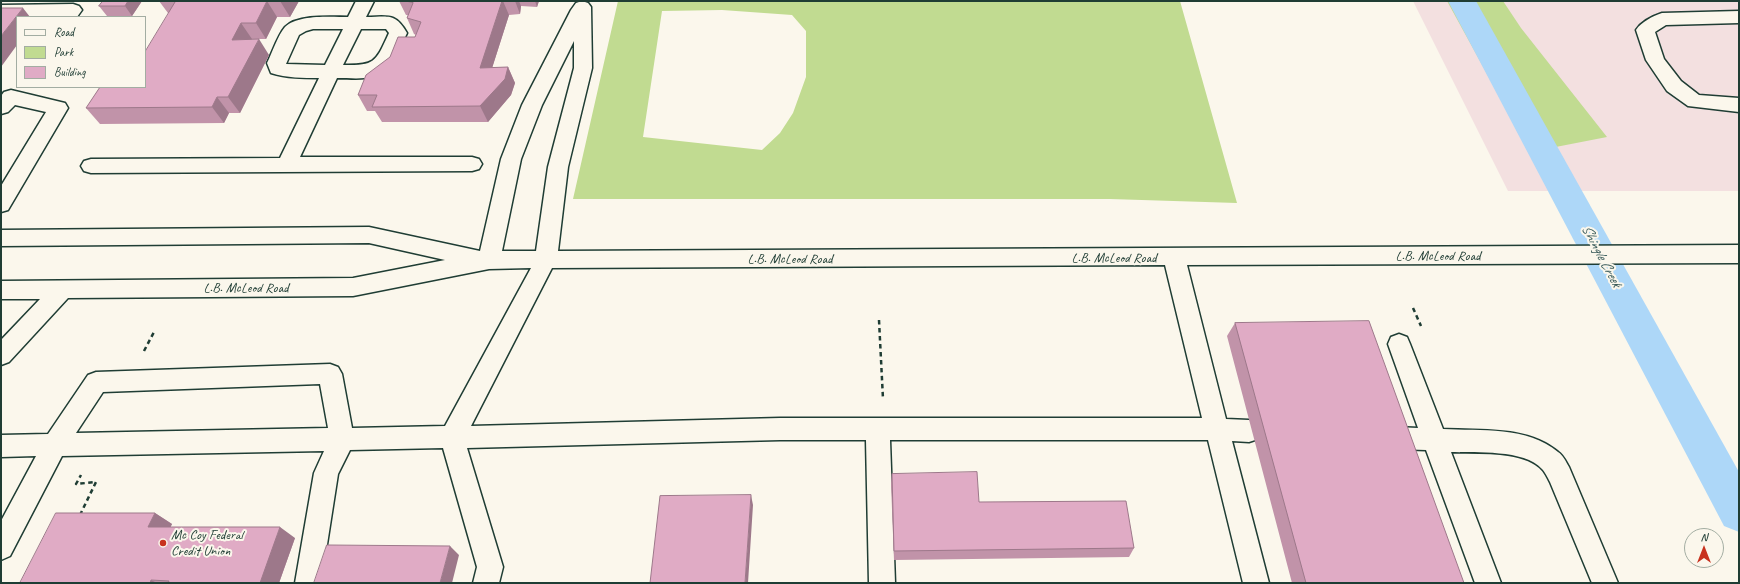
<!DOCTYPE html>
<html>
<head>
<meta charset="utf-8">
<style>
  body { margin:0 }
  #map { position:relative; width:1740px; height:584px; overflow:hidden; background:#fbf7ec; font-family:Caveat,sans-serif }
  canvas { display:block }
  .frame { position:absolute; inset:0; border:2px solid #1f3d34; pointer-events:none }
  .legend { position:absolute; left:16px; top:16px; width:130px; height:72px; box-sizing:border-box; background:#fbf7ec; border:1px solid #a3ada2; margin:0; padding:5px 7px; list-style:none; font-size:12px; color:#1f3d34 }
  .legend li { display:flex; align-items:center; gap:8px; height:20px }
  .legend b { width:20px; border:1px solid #a3ada2 }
  .north { position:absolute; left:1684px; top:528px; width:40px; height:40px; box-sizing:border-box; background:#fbf7ec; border:1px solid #a3ada2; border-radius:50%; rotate:0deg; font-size:11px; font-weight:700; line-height:16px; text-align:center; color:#1f3d34 }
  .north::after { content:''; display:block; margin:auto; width:14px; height:18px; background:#c8321e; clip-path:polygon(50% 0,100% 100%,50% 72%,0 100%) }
</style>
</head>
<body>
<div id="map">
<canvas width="1740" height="584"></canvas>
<div class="frame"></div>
<ul class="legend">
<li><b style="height:5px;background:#fbf7ec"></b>Road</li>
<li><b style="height:11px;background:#c1db91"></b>Park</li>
<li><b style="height:11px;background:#e0abc5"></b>Building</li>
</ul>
<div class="north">N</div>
</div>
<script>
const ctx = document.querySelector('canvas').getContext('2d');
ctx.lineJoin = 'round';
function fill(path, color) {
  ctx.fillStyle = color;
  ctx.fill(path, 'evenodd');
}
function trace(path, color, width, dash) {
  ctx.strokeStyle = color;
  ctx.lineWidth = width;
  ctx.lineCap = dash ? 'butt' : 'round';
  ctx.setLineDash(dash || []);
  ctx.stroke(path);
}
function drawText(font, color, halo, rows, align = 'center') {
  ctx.font = font + ' Caveat,sans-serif';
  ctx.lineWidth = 4;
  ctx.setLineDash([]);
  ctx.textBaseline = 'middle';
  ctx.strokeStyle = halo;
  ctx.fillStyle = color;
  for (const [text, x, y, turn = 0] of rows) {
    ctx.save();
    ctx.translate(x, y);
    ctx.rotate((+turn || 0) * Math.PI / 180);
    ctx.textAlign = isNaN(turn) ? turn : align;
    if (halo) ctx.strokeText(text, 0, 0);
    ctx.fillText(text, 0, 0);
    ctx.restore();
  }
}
fill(new Path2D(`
  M 1413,1 L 1739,1 L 1739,191 L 1508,191 Z`), '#f3e0e0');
fill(new Path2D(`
  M 618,1 L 1180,1 L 1237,203 L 1110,199 L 573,199 ZM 722,10 L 792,15 L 806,31 L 806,77 L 793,113 L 780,133 L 762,150 L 643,137 L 662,11 Z
  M 1447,1 L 1503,1 L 1521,28 L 1607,137 L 1530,152 Z`), '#c1db91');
fill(new Path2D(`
  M 1448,1 L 1476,1 L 1739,472 L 1739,532 L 1724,526 Z`), '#add7f8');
const minor = new Path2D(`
  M 356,1 L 374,1 L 366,17 C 388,17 395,12 407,33 C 398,52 390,76 365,78 C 356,79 347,78 337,78 L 300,157 L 472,157 L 479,159 L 482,164 L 479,169 L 472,171 L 91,173 L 84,171 L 81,166 L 84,161 L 91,159 L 280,158 L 319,78 C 303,78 287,78 271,73 L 267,63 C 272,53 278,35 285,27 C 298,14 332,17 348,17 ZM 313,29 L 343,29 L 325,65 L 286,64 L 299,35 L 306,31 ZM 361,29 L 386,29 L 389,33 C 376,61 376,66 343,65 Z
  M 582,1 L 588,3 L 591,7 L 592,68 L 568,167 L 558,251 L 1739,245 L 1739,263 L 1187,265 L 1226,419 L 1249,420 L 1258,423 L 1261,431 L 1258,439 L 1249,442 L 1232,441 L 1269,583 L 1243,583 L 1208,440 L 890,440 L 895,583 L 869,583 L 866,440 L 780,440 L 467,448 L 503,567 L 499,583 L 473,583 L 477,567 L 443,448 L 350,450 L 338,474 L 321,583 L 295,583 L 314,473 L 324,451 L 62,456 L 10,556 L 1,560 L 1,521 L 36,456 L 1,457 L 1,435 L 48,434 L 88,375 L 96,372 L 330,364 L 338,367 L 342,374 L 352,428 L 445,426 L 531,268 L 489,269 L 353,296 L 68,298 L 9,362 L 1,365 L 1,340 L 40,299 L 1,299 L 1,281 L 353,278 L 445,260 L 369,243 L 1,246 L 1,230 L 369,227 L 480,251 L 501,159 L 522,105 L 571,10 L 576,3 ZM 574,41 L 574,68 L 548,167 L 536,251 L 502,251 L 521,159 L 542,105 ZM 1165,265 L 1202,418 L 780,418 L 471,426 L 552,268 ZM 320,384 L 328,428 L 76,433 L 103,392 Z
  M 73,4 L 79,6 L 82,10 L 77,17 L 1,17 L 1,5 Z
  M 1739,11 L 1739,23 L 1666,25 L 1655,32 L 1664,59 L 1681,81 L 1699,95 L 1739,98 L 1739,112 L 1688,106 L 1667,91 L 1646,60 L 1636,30 C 1641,22 1653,16 1662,13 Z
  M 11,90 L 65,103 L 68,108 L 8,210 L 1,212 L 1,186 L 46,112 L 15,105 L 8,112 L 1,114 L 1,96 L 4,92 Z
  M 1399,334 L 1407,337 L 1410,344 L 1443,429 C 1480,431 1528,426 1558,452 C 1563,455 1566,462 1569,467 L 1618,583 L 1592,583 L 1550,482 C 1548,478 1545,472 1542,469 C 1524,449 1476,453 1451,452 L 1501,583 L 1475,583 L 1426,450 L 1396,449 L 1387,446 L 1384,438 L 1387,430 L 1396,427 L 1418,428 L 1388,344 L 1391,337 Z`);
trace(minor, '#1f3d34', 3);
trace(new Path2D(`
  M 1413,308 L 1421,326
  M 879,320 L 883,399
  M 144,351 L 154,332
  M 80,515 L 96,482 L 76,484 L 81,475`), '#1f3d34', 2.5, [4.5, 3.5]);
fill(minor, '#fbf7ec');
fill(new Path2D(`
  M 103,1 L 142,1 L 132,16 L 107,16 L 99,6 Z
  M 159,1 L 299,1 L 290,17 L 277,17 L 266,39 L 251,39 L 269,55 L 240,113 L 229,113 L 224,123 L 100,124 L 86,108 L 145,87 L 169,13 L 168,13 Z
  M 399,1 L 539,1 L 537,7 L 521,6 L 520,14 L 509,15 L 492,68 L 508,67 L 515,83 L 511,95 L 488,122 L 382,122 L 375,111 L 367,111 L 358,95 L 390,57 L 415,37 L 416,35 L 414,34 L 407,18 L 408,15 L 406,15 Z
  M 1235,323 L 1464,583 L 1292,583 L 1227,336 Z
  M 892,474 L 979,502 L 1134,548 L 1129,557 L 894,560 L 891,484 Z
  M 155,513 L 172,524 L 170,527 L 295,538 L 279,583 L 20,583 Z`), '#c193a9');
fill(new Path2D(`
  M 128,1 L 142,1 L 132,16 L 125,6 Z
  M 267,1 L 277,17 L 266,39 L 256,23 Z
  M 280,1 L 299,1 L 290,17 Z
  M 502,1 L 503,1 L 509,15 L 487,84 L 480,68 Z
  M 515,1 L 519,1 L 521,6 L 520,14 Z
  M 535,1 L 539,1 L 537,7 Z
  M 23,8 L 30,17 L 17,17 L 17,45 L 1,67 L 1,36 Z
  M 241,23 L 252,39 L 243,56 L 232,40 Z
  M 259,39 L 269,55 L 240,113 L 228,97 Z
  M 508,67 L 515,83 L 511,95 L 488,122 L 480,106 Z
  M 217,97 L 229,113 L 224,123 L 212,107 Z
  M 751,495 L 753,505 L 748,583 L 745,583 Z
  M 155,513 L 172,524 L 166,538 L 148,527 Z
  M 280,527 L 295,538 L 279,583 L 260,583 Z
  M 450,546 L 459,555 L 452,583 L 440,583 Z
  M 151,580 L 157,583 L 150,583 Z`), '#9d788a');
const building = new Path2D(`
  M 103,1 L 128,1 L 125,6 L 99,6 Z
  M 176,1 L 280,1 L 267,1 L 256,23 L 241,23 L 232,40 L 259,39 L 228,97 L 217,97 L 212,107 L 86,108 L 100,87 L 145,87 L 145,52 Z
  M 406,1 L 502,1 L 480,68 L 508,67 L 505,79 L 480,106 L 372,107 L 377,95 L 358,95 L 366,75 L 390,57 L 398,37 L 415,37 L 421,22 L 407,18 L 413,3 Z
  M 1,8 L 23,8 L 1,36 Z
  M 1369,321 L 1464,583 L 1306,583 L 1235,323 Z
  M 977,472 L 979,502 L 1126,501 L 1134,548 L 894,551 L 892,474 Z
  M 751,495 L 745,583 L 650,583 L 660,496 Z
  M 56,513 L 155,513 L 148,527 L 280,527 L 260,583 L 168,583 L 169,581 L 151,580 L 150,583 L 20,583 Z
  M 327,545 L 450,546 L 440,583 L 314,583 Z`);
fill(building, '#e0abc5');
trace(building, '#9d788a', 1);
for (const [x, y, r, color] of [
  [163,543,4,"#c8321e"]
]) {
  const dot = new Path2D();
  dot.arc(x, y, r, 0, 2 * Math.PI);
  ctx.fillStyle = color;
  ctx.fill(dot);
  trace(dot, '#fbf7ec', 1.5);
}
drawText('14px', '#1f3d34', '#fbf7ec', [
  ["L.B. McLeod Road",1438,256],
  ["L.B. McLeod Road",1114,258],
  ["L.B. McLeod Road",790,259],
  ["L.B. McLeod Road",246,288]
]);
drawText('14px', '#1f3d34', '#fbf7ec', [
  ["Mc Coy Federal",171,535],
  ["Credit Union",171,551]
], 'left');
drawText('italic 15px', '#3b5c5b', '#fbf7ec', [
  ["Shingle Creek",1601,256,62]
]);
</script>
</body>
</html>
